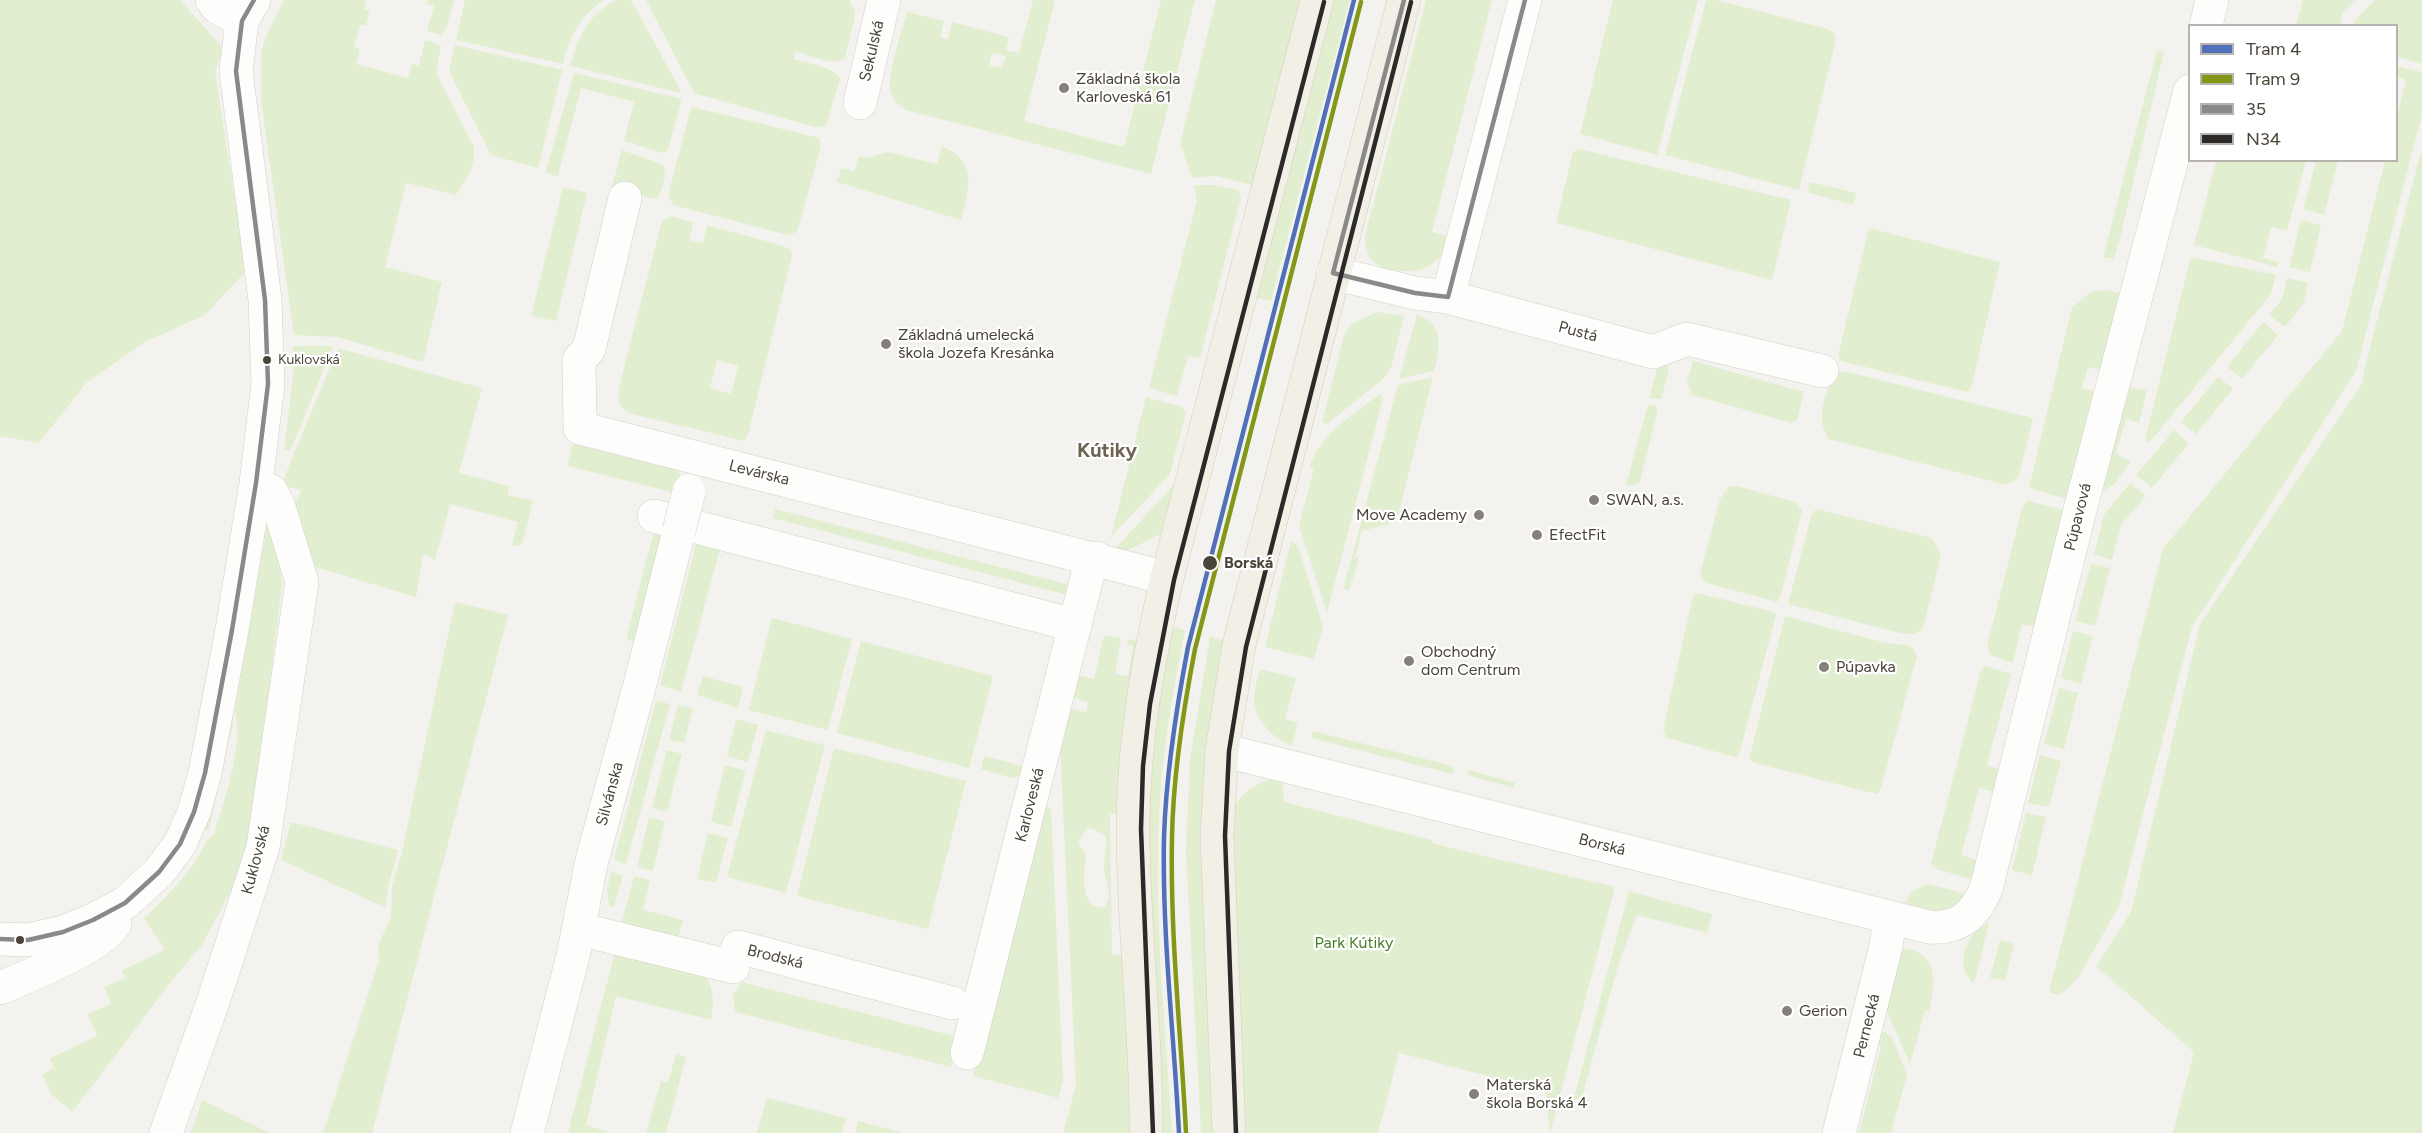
<!DOCTYPE html>
<html>
<head>
<meta charset="utf-8">
<style>
  body { margin:0 }
  #map { position:relative; width:2422px; height:1133px; overflow:hidden; background:#f4f2ee; font-family:Figtree,sans-serif }
  canvas { display:block }
  .legend { position:absolute; left:2188px; top:24px; width:210px; height:138px; box-sizing:border-box; background:#fff; border:2px solid #b7b4b0; margin:0; padding:8px 10px; list-style:none; font-size:18px; color:#4b4439 }
  .legend li { display:flex; align-items:center; gap:12px; height:30px }
  .legend b { width:30px; border:2px solid #b7b4b0 }
</style>
</head>
<body>
<div id="map">
<canvas width="2422" height="1133"></canvas>
<ul class="legend">
<li><b style="height:8px;background:#5071b9"></b>Tram 4</li>
<li><b style="height:8px;background:#849717"></b>Tram 9</li>
<li><b style="height:8px;background:#898989"></b>35</li>
<li><b style="height:8px;background:#2b2a29"></b>N34</li>
</ul>
</div>
<script>
const ctx = document.querySelector('canvas').getContext('2d');
ctx.lineJoin = 'round';
function fill(path, color) {
  ctx.fillStyle = color;
  ctx.fill(path, 'evenodd');
}
function trace(path, color, width, dash) {
  ctx.strokeStyle = color;
  ctx.lineWidth = width;
  ctx.lineCap = dash ? 'butt' : 'round';
  ctx.setLineDash(dash || []);
  ctx.stroke(path);
}
function drawText(font, color, halo, rows, align = 'center') {
  ctx.font = font + ' Figtree,sans-serif';
  ctx.lineWidth = 4.5;
  ctx.setLineDash([]);
  ctx.textBaseline = 'middle';
  ctx.strokeStyle = halo;
  ctx.fillStyle = color;
  for (const [text, x, y, turn = 0] of rows) {
    ctx.save();
    ctx.translate(x, y);
    ctx.rotate((+turn || 0) * Math.PI / 180);
    ctx.textAlign = isNaN(turn) ? turn : align;
    if (halo) ctx.strokeText(text, 0, 0);
    ctx.fillText(text, 0, 0);
    ctx.restore();
  }
}
fill(new Path2D(`
  M 0,0 L 180,0 L 224,49 L 215,71 L 246,271 L 205,315 L 145,342 L 86,383 L 39,443 L 0,436 Z
  M 284,0 L 366,0 L 364,9 L 370,11 L 366,26 L 360,25 L 354,47 L 360,49 L 356,64 L 408,78 L 412,64 L 419,66 L 425,40 L 441,45 L 436,73 L 474,147 C 476,167 466,179 456,195 L 406,183 L 385,267 L 442,282 L 423,362 L 337,337 L 294,335 L 261,100 L 261,53 L 267,34 Z
  M 428,0 L 454,0 L 447,27 L 441,35 L 427,31 L 434,6 L 427,4 Z
  M 465,0 L 604,0 C 579,17 570,36 563,64 L 456,40 Z
  M 616,0 L 631,0 L 682,93 L 570,66 C 578,38 588,14 616,0 Z
  M 646,0 L 849,0 L 855,11 L 855,17 L 845,57 C 835,68 810,55 796,52 L 794,59 C 808,64 832,65 840,79 L 826,126 L 815,127 L 694,93 Z
  M 1033,0 L 1055,0 L 1024,121 L 1124,147 L 1161,0 L 1195,0 L 1151,174 L 906,110 C 899,105 893,101 891,92 C 886,77 902,30 907,12 L 944,21 L 940,38 L 948,39 L 952,22 L 1009,37 L 1006,50 L 1019,53 ZM 992,53 L 1006,56 L 1002,68 L 989,65 Z
  M 1216,0 L 1303,0 L 1255,186 L 1216,176 L 1192,178 L 1180,143 Z
  M 1330,0 L 1350,0 L 1271,301 L 1253,297 Z
  M 1426,0 L 1492,0 L 1432,232 L 1457,239 C 1447,249 1438,262 1425,268 C 1414,273 1389,272 1378,265 C 1368,260 1365,246 1365,236 Z
  M 1613,0 L 1698,0 L 1657,155 L 1580,134 Z
  M 1706,0 L 1716,0 L 1828,29 L 1834,33 L 1836,40 L 1799,190 L 1665,155 Z
  M 2303,0 L 2355,0 L 2343,12 L 2340,25 L 2296,25 Z
  M 2375,0 L 2422,0 L 2422,64 L 2397,57 L 2396,26 L 2353,25 L 2354,21 Z
  M 455,45 L 562,70 L 538,168 L 491,155 L 449,71 Z
  M 2157,51 L 2164,52 L 2120,238 L 2114,259 L 2103,257 Z
  M 2397,66 L 2422,72 L 2422,114 L 2356,371 L 2192,627 L 2119,906 L 2081,973 L 2069,988 L 2058,995 L 2049,992 L 2163,549 L 2342,331 L 2385,161 L 2396,160 L 2397,117 L 2406,80 L 2397,77 Z
  M 574,73 L 682,99 L 668,150 L 663,153 L 624,141 L 634,102 L 581,88 L 558,176 L 545,173 Z
  M 693,107 L 819,138 L 821,146 L 797,232 L 788,235 L 673,205 L 668,195 L 690,111 Z
  M 942,146 C 979,162 969,189 961,220 L 837,182 L 841,168 L 854,171 L 859,156 L 866,158 L 889,152 L 937,164 Z
  M 2422,148 L 2422,1133 L 2173,1133 L 2194,1052 L 2096,966 L 2131,912 L 2200,624 L 2363,382 L 2365,367 Z
  M 1579,149 L 1791,200 L 1772,280 L 1556,223 L 1573,152 Z
  M 622,150 L 664,165 C 666,174 663,192 657,199 L 611,190 Z
  M 2216,161 L 2306,161 L 2287,231 L 2271,227 L 2263,258 L 2278,262 L 2277,267 L 2194,245 Z
  M 2316,161 L 2338,161 L 2324,215 L 2303,209 Z
  M 1810,182 L 1856,193 L 1853,205 L 1807,192 Z
  M 1194,185 L 1215,185 L 1239,190 L 1241,198 L 1200,358 L 1188,356 L 1177,396 L 1149,388 L 1197,200 Z
  M 563,187 L 587,193 L 556,321 L 531,316 Z
  M 671,216 L 693,222 L 689,240 L 703,243 L 707,225 L 784,246 L 791,251 L 792,255 L 748,435 L 744,441 L 628,413 L 619,403 L 619,387 L 662,221 ZM 717,360 L 738,366 L 731,394 L 710,388 Z
  M 2301,220 L 2321,225 L 2310,272 L 2289,267 Z
  M 1869,228 L 2000,262 L 1971,389 L 1967,392 L 1841,361 L 1838,356 Z
  M 2191,257 L 2276,275 L 2271,294 L 2149,443 L 2145,439 Z
  M 2287,278 L 2308,283 L 2304,302 L 2285,327 L 2269,315 L 2282,299 Z
  M 2110,290 L 2123,295 L 2108,372 L 2088,367 L 2082,388 L 2102,394 L 2074,501 L 2029,488 L 2072,307 L 2092,291 Z
  M 1377,312 L 1404,316 L 1392,365 L 1384,378 L 1327,424 L 1322,422 L 1344,334 L 1351,324 Z
  M 1417,315 C 1445,323 1440,348 1434,371 L 1399,379 Z
  M 2263,322 L 2278,335 L 2242,379 L 2227,367 Z
  M 293,346 L 333,346 L 292,447 L 288,451 L 284,450 L 293,376 Z
  M 338,348 L 482,388 L 459,473 L 509,486 L 507,495 L 533,501 L 523,542 L 518,546 L 512,546 L 518,522 L 450,504 L 435,560 L 423,554 L 416,597 L 309,565 L 292,513 L 301,490 L 283,486 L 286,473 Z
  M 1667,357 L 1668,373 L 1661,399 L 1649,398 L 1659,362 Z
  M 1693,361 L 1804,392 L 1797,420 L 1792,423 L 1692,395 L 1687,382 Z
  M 1840,372 L 1848,372 L 2033,418 L 2019,475 L 2013,482 L 2003,484 L 1828,439 C 1825,432 1821,424 1822,416 C 1822,402 1829,380 1840,372 Z
  M 1433,377 L 1398,515 L 1388,524 L 1362,531 L 1355,557 L 1359,557 L 1349,591 L 1343,589 L 1398,385 Z
  M 2218,377 L 2233,389 L 2196,434 L 2181,422 Z
  M 2126,386 L 2147,391 L 2139,423 L 2126,419 L 2116,454 L 2131,461 L 2114,485 L 2102,491 Z
  M 1380,394 L 1383,398 L 1327,613 L 1299,526 L 1314,468 L 1310,467 C 1319,434 1354,414 1380,394 Z
  M 1146,397 L 1182,407 L 1186,412 L 1170,474 L 1111,537 Z
  M 1648,405 L 1654,405 L 1658,409 L 1640,482 L 1633,486 L 1626,485 Z
  M 2174,430 L 2189,443 L 2152,488 L 2136,475 Z
  M 577,441 L 677,468 L 682,479 L 679,494 L 567,466 L 572,446 Z
  M 1178,480 L 1167,526 L 1161,534 L 1126,551 L 1115,549 Z
  M 2130,483 L 2146,496 L 2121,525 L 2112,560 L 2094,554 L 2104,515 Z
  M 1736,486 L 1796,502 L 1802,510 L 1780,598 L 1777,602 L 1706,583 L 1701,578 L 1700,574 L 1720,499 L 1729,487 Z
  M 2028,501 L 2071,512 L 2040,628 L 2022,624 L 2013,663 L 1990,655 L 1987,646 L 2023,505 Z
  M 775,509 L 1073,586 L 1071,596 L 773,518 Z
  M 1817,509 L 1932,538 L 1941,555 L 1923,628 C 1915,635 1910,635 1900,633 L 1788,604 L 1812,513 Z
  M 269,513 L 280,566 L 282,585 L 254,809 L 242,863 L 230,892 L 202,945 L 175,977 L 72,1112 L 52,1095 L 42,1075 L 54,1068 L 50,1058 L 97,1036 L 88,1014 L 111,1004 L 104,987 L 125,978 L 122,970 L 165,950 L 144,918 C 165,899 185,878 200,854 C 204,846 205,840 213,836 C 224,803 244,743 235,710 Z
  M 656,523 L 672,526 L 644,645 L 628,640 L 627,636 Z
  M 699,532 L 723,538 L 681,692 L 660,685 Z
  M 1291,541 L 1298,546 L 1323,626 L 1314,659 L 1265,647 Z
  M 2091,564 L 2110,568 L 2095,626 L 2075,621 Z
  M 1698,593 L 1774,612 L 1776,615 L 1739,755 L 1735,757 L 1667,738 L 1663,730 L 1693,596 Z
  M 455,602 L 508,615 L 372,1133 L 323,1133 L 379,960 L 378,946 L 391,916 L 392,887 L 402,852 Z
  M 1785,616 L 1882,642 L 1910,646 L 1914,650 L 1917,656 L 1881,788 L 1877,794 L 1755,763 L 1749,759 Z
  M 772,618 L 852,639 L 828,730 L 749,710 Z
  M 1170,626 L 1185,630 C 1173,693 1161,755 1159,819 C 1154,923 1166,1029 1172,1133 L 1159,1133 L 1150,971 L 1147,772 Z
  M 2073,631 L 2093,636 L 2081,684 L 2061,678 Z
  M 1104,635 L 1121,638 L 1115,674 L 1128,676 L 1133,646 L 1127,644 L 1128,639 L 1139,641 L 1119,814 L 1110,814 L 1112,955 L 1125,954 L 1133,1133 L 1063,1133 L 1076,1085 L 1060,745 L 1066,708 L 1086,712 L 1088,702 L 1070,697 L 1076,675 L 1094,679 ZM 1087,828 L 1094,829 L 1106,837 C 1108,847 1104,855 1104,865 C 1104,880 1114,893 1105,907 C 1080,912 1083,872 1086,856 L 1078,842 Z
  M 1210,637 L 1224,640 L 1215,1133 L 1201,1133 L 1186,851 L 1190,759 Z
  M 861,641 L 993,676 L 969,768 L 837,733 Z
  M 1985,666 L 2011,674 L 1987,765 L 2001,770 L 1995,792 L 1979,788 L 1961,855 L 1979,861 L 1975,880 L 1936,869 L 1931,864 L 1981,670 Z
  M 1260,669 L 1296,678 L 1285,719 L 1298,723 L 1292,746 C 1274,740 1253,718 1254,698 C 1254,689 1258,678 1260,669 Z
  M 703,676 L 743,687 L 738,708 L 697,695 Z
  M 2059,688 L 2078,693 L 2064,749 L 2044,744 Z
  M 656,701 L 670,704 L 626,864 L 614,860 Z
  M 678,705 L 693,708 L 684,743 L 669,740 Z
  M 736,719 L 758,725 L 748,762 L 727,756 Z
  M 231,720 L 233,723 L 209,829 L 206,831 L 205,827 Z
  M 766,730 L 825,745 L 786,893 L 727,877 Z
  M 1313,731 L 1450,765 L 1454,769 L 1453,774 L 1311,738 Z
  M 834,748 L 966,781 L 928,929 L 797,896 Z
  M 667,750 L 682,754 L 667,812 L 652,808 Z
  M 2040,755 L 2061,761 L 2049,807 L 2028,803 Z
  M 984,756 L 1026,767 L 1023,775 L 1012,778 L 981,769 Z
  M 725,765 L 746,771 L 731,827 L 711,822 Z
  M 1468,770 L 1515,783 L 1514,788 L 1467,775 Z
  M 1282,776 L 1284,802 L 1432,840 L 1432,843 L 1443,846 L 1615,887 L 1550,1133 L 1546,1091 L 1399,1053 L 1378,1133 L 1245,1133 L 1232,837 L 1235,805 C 1245,789 1264,779 1282,776 Z
  M 1040,805 L 1051,808 L 1063,1081 L 1058,1098 L 973,1076 Z
  M 2026,813 L 2046,817 L 2032,875 L 2012,870 Z
  M 649,817 L 665,821 L 653,871 L 637,867 Z
  M 291,822 L 398,850 L 388,887 L 386,908 L 281,860 Z
  M 708,833 L 728,838 L 716,883 L 697,879 Z
  M 611,872 L 623,875 L 614,907 L 609,906 L 607,890 Z
  M 634,876 L 650,880 L 643,910 L 683,920 L 676,945 L 620,929 Z
  M 1929,884 L 1969,895 L 1948,910 L 1917,913 L 1918,906 L 1906,904 C 1909,892 1917,887 1929,884 Z
  M 1629,891 L 1712,914 L 1707,933 L 1637,915 L 1619,962 L 1581,1100 L 1574,1098 Z
  M 1989,923 L 1974,984 C 1953,967 1966,931 1989,923 Z
  M 2000,940 L 2014,944 L 2005,981 L 1990,978 Z
  M 618,949 L 706,976 C 714,991 714,1003 711,1020 L 616,996 L 586,1125 L 611,1133 L 568,1133 L 614,956 Z
  M 1910,949 C 1940,958 1934,986 1929,1011 L 1925,1010 L 1910,1064 L 1884,1005 L 1897,950 Z
  M 741,982 L 958,1037 L 951,1067 L 735,1012 L 733,996 Z
  M 1885,1032 L 1892,1038 L 1896,1047 L 1907,1075 L 1891,1133 L 1859,1133 L 1881,1046 L 1871,1043 L 1881,1033 Z
  M 676,1054 L 686,1057 L 666,1133 L 646,1133 L 661,1081 L 668,1083 Z
  M 767,1098 L 846,1118 L 842,1133 L 757,1133 Z
  M 202,1100 L 270,1133 L 191,1133 Z
  M 858,1121 L 904,1133 L 855,1133 Z`), '#e1eecf');
const minor = new Path2D(`
  M 212,0 L 217,7 L 242,21
  M 2206,26 L 2212,0
  M 860,103 L 884,0
  M 625,198 L 589,349 L 579,360 L 580,428 L 1167,578
  M 1333,273 L 1415,293 L 1448,297 L 1653,352 L 1687,339 L 1822,371
  M 1448,297 L 1525,0
  M 654,516 L 1074,625
  M 1222,750 L 1929,927 C 1959,929 1974,916 1986,889 L 2080,510 L 2190,91
  M 579,929 L 733,967 L 738,947 L 952,1003
  M 0,939 L 28,940 L 63,932 L 93,920 L 125,903 L 159,872 L 180,844 L 194,812 L 205,773 L 232,630 L 256,483 L 268,384 L 265,300 L 236,71 L 242,21 L 254,0
  M 0,988 C 26,977 103,947 115,923
  M 967,1053 L 1089,569 L 1097,558
  M 166,1133 L 213,1002 L 263,847 L 302,582 L 279,507 L 271,491 L 256,483
  M 527,1133 L 573,956 L 592,860 L 639,688 L 679,531
  M 1839,1133 L 1886,946 L 1890,918`);
const major = new Path2D(`
  M 1146,1133 C 1147,1032 1133,931 1133,829 C 1133,744 1148,661 1167,578 L 1317,0
  M 1229,1133 L 1217,836 L 1222,750 L 1239,645 L 1404,0`);
trace(minor, '#d2d0cb', 34);
trace(major, '#d6cebb', 34);
trace(minor, '#fdfdfc', 33);
trace(major, '#f2efe6', 33);
const minorBridge = new Path2D(`
  M 679,531 L 689,491`);
trace(minorBridge, '#d2d0cb', 34, []);
trace(minorBridge, '#fdfdfc', 33);
trace(new Path2D(`
  M 1333,273 L 1404,0
  M 1333,273 L 1415,293 L 1448,297
  M 1448,297 L 1525,0
  M 0,939 L 28,940 L 63,932 L 93,920 L 125,903 L 159,872 L 180,844 L 194,812 L 205,773 L 232,630 L 256,483 L 268,384 L 265,300 L 236,71 L 242,21 L 254,0`), '#898989', 4.5);
trace(new Path2D(`
  M 1153,1133 L 1141,829 L 1143,766 L 1150,704 L 1174,580 L 1324,2
  M 1236,1133 L 1225,836 L 1229,751 L 1246,647 L 1411,2`), '#2b2a29', 4.5);
trace(new Path2D(`
  M 1179,1133 C 1174,1034 1162,936 1164,837 C 1166,773 1176,710 1188,647 L 1354,0`), '#5071b9', 4.5);
trace(new Path2D(`
  M 1186,1133 C 1181,1034 1170,936 1172,838 C 1173,774 1183,711 1195,649 L 1361,2`), '#849717', 4.5);
for (const [x, y, r, color] of [
  [1064,88,6,"#868178"],
  [886,344,6,"#868178"],
  [267,360,5,"#4b4439"],
  [1594,500,6,"#868178"],
  [1479,515,6,"#868178"],
  [1537,535,6,"#868178"],
  [1210,563,8,"#4b4439"],
  [1409,661,6,"#868178"],
  [1824,667,6,"#868178"],
  [20,940,5,"#4b4439"],
  [1787,1011,6,"#868178"],
  [1474,1094,6,"#868178"]
]) {
  const dot = new Path2D();
  dot.arc(x, y, r, 0, 2 * Math.PI);
  ctx.fillStyle = color;
  ctx.fill(dot);
  trace(dot, '#fff', 2);
}
drawText('14px', '#4b4439', '#fff', [
  ["Kuklovská",278,360]
], 'left');
drawText('16px', '#4b4439', '#fff', [
  ["Sekulská",872,51,-77],
  ["Pustá",1578,332,15],
  ["Levárska",759,473,14],
  ["Púpavová",2078,517,-76],
  ["Silvánska",610,794,-75],
  ["Karloveská",1030,805,-76],
  ["Borská",1602,845,14],
  ["Kuklovská",256,860,-75],
  ["Brodská",775,957,14],
  ["Pernecká",1867,1026,-76]
]);
drawText('16px', '#4b4439', '#fff', [
  ["Základná škola",1076,79],
  ["Karloveská 61",1076,97],
  ["Základná umelecká",898,335],
  ["škola Jozefa Kresánka",898,353],
  ["SWAN, a.s.",1606,500],
  ["Move Academy",1467,515,"right"],
  ["EfectFit",1549,535],
  ["Obchodný",1421,652],
  ["dom Centrum",1421,670],
  ["Púpavka",1836,667],
  ["Gerion",1799,1011],
  ["Materská",1486,1085],
  ["škola Borská 4",1486,1103]
], 'left');
drawText('bold 16px', '#4b4439', '#fff', [
  ["Borská",1224,563]
], 'left');
drawText('16px', '#4a7f2a', '#fff', [
  ["Park Kútiky",1354,943]
]);
drawText('bold 20px', '#6e6250', '#fff', [
  ["Kútiky",1107,451]
]);
</script>
</body>
</html>
